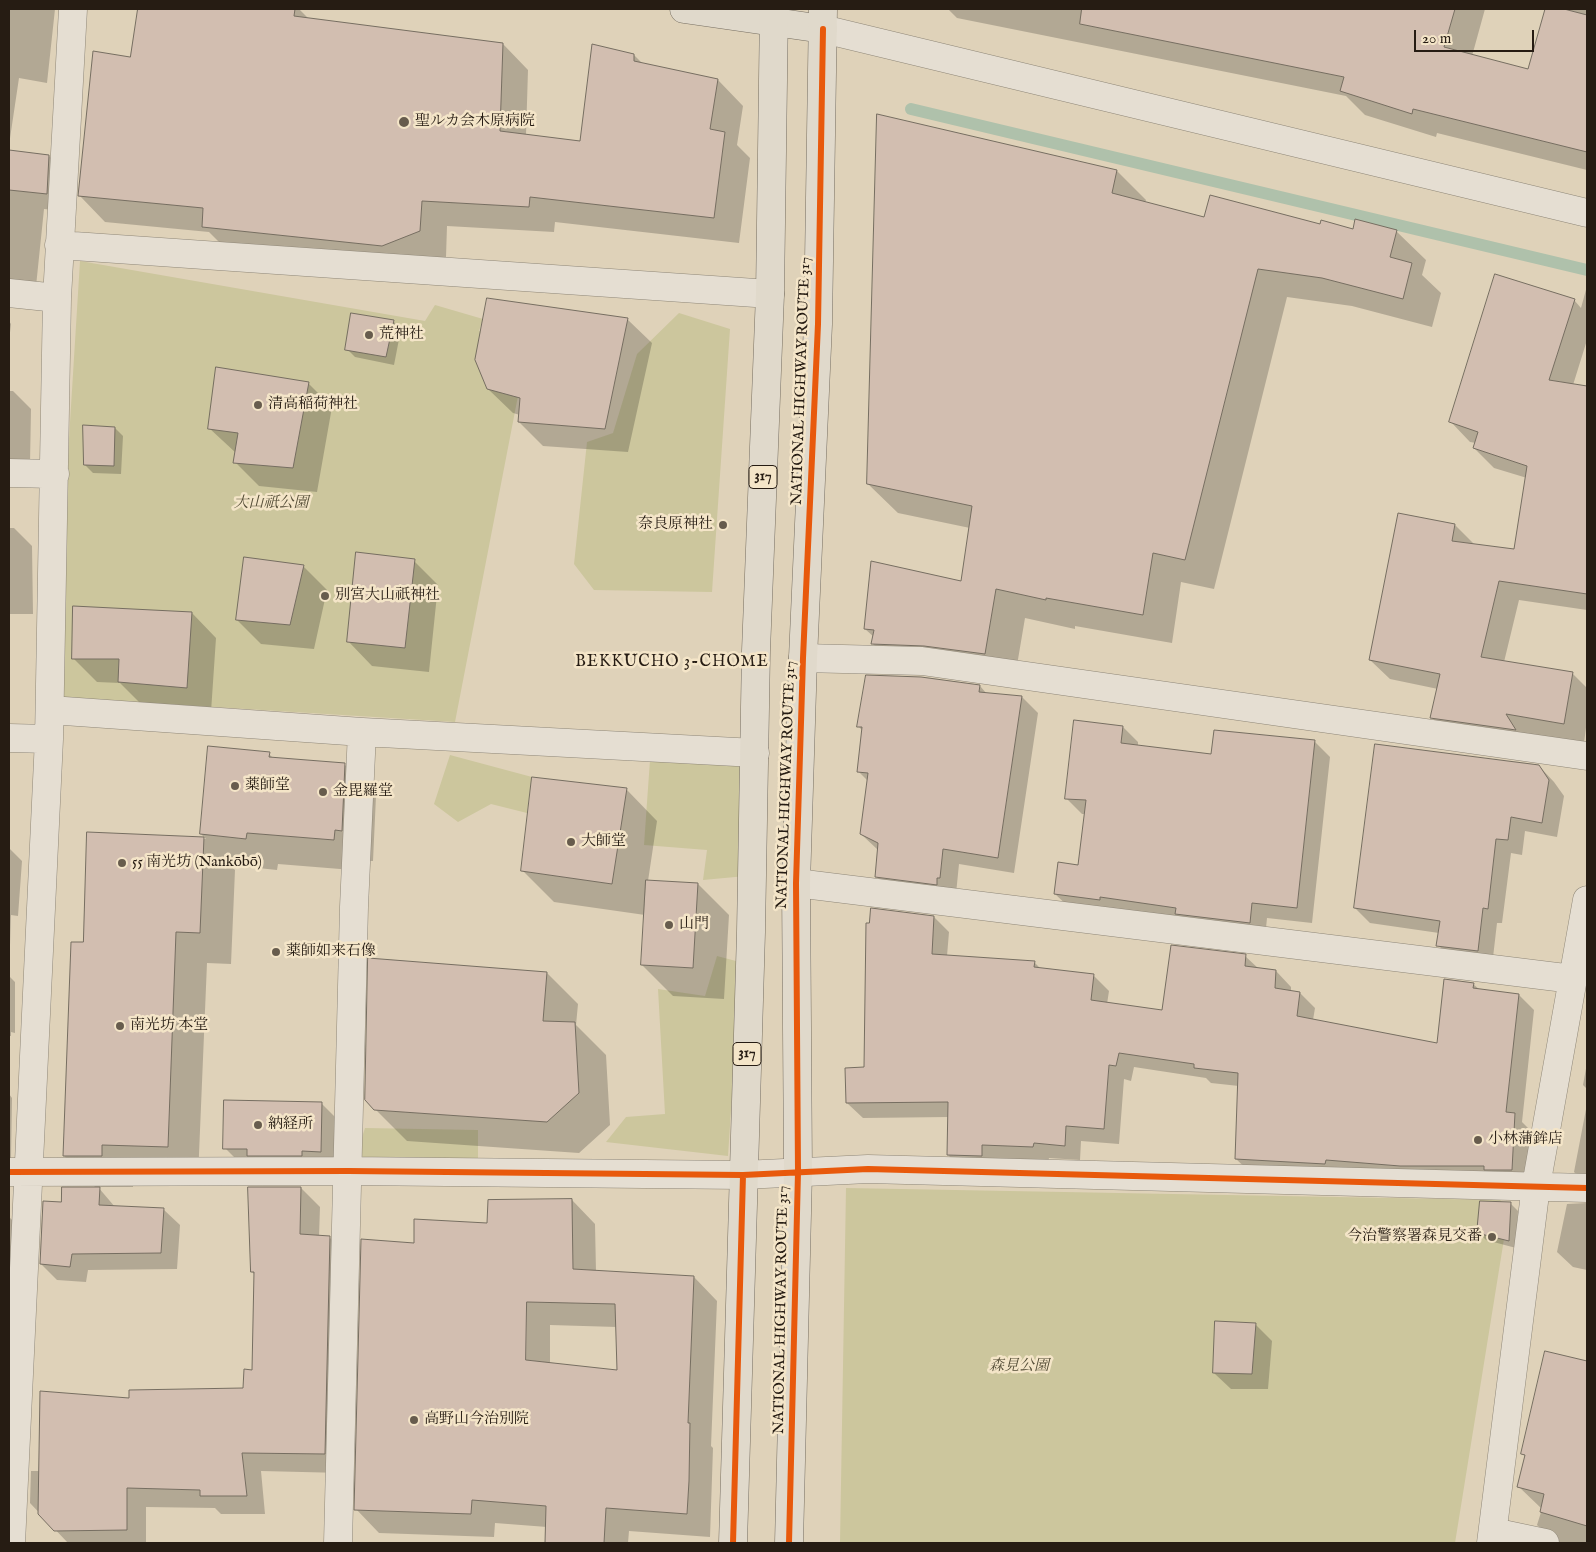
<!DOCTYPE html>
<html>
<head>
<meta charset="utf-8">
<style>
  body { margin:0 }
  #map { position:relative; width:1596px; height:1552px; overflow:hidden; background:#dfd2b9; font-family:"IM FELL English",serif }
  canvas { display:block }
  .frame { position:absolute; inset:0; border:10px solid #261c13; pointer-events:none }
  .scale { position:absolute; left:1414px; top:30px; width:120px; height:22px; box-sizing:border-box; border:2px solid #261c13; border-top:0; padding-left:6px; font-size:15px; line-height:18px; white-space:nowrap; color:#261c13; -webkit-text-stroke:4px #f4e5c8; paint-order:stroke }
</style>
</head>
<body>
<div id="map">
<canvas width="1596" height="1552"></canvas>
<div class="frame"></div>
<div class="scale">20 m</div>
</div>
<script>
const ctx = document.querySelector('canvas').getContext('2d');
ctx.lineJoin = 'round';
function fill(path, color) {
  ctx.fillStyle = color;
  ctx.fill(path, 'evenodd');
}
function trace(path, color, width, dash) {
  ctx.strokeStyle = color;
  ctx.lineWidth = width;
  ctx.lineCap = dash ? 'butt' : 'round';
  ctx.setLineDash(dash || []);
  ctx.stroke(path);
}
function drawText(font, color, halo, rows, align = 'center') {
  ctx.font = font + ' "IM FELL English","Noto Serif JP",serif';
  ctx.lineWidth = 5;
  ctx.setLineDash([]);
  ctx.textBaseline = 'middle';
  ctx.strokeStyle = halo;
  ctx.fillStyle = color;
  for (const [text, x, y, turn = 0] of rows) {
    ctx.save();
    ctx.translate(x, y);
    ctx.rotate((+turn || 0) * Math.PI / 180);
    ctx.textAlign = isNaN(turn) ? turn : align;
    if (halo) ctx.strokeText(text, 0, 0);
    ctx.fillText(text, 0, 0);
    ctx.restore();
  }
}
fill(new Path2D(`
  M 80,261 L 425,321 L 435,305 L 483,319 L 479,331 L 529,339 L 455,722 L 53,697 Z
  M 679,313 L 730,329 L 712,592 L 594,590 L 574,564 L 587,442 L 613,433 L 637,354 Z
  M 450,755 L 532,777 L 527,813 L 491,804 L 458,822 L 434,804 Z
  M 650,760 L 751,766 L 746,876 L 703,880 L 707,850 L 644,845 Z
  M 717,956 L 736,961 L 739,988 L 728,1156 L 606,1142 L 626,1117 L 665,1114 L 658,989 L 705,996 Z
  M 365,1128 L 478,1130 L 478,1165 L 373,1165 L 357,1152 Z
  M 846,1188 L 1500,1200 L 1509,1208 L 1455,1543 L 840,1543 Z`), '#ccc69d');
fill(new Path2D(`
  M 9,9 L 55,9 L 47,83 L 19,78 L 9,145 Z
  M 139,9 L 299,9 L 309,19 L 503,44 L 528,70 L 526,135 L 581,142 L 634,55 L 643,64 L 718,80 L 743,106 L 737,145 L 750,158 L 739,243 L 555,222 L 554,232 L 447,226 L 446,257 L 409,271 L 229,252 L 209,232 L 105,222 L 80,196 L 131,58 Z
  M 948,9 L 1485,9 L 1472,56 L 1529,70 L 1546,9 L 1587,9 L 1587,170 L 1437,133 L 1436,137 L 1365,115 L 1346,96 L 957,18 Z
  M 878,115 L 1117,171 L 1146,200 L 1145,203 L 1205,219 L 1321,226 L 1354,230 L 1396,231 L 1426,260 L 1422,275 L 1441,293 L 1432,327 L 1352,306 L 1287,297 L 1214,589 L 1181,582 L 1172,643 L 1075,626 L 1075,629 L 1025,618 L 1014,683 L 902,673 L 873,644 L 874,637 L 865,629 L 962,582 L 970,528 L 898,513 L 868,484 Z
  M 9,151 L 49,156 L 67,174 L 65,211 L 44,209 L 35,296 L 9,293 Z
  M 1587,286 L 1587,340 L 1573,385 L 1587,387 L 1587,610 L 1519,600 L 1504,662 L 1572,673 L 1587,688 L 1587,720 L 1584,743 L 1524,733 L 1534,749 L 1451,737 L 1431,717 L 1438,689 L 1390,679 L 1370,660 L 1455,525 L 1475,545 L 1515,551 L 1527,478 L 1494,468 L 1474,448 L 1476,443 L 1470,442 L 1451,422 L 1574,300 L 1581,308 Z
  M 627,319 L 652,343 L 628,452 L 543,446 L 519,422 L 520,415 L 513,413 L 488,389 Z
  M 9,321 L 11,324 L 9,341 Z
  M 393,321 L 401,329 L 394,365 L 355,357 L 347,349 Z
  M 308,383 L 332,407 L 317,492 L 259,486 L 235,462 L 236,453 L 209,428 Z
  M 9,391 L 13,391 L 31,409 L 30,463 L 9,462 Z
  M 115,428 L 123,436 L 121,474 L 93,473 L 85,465 Z
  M 9,528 L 14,528 L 32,546 L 33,614 L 9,614 Z
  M 414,561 L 438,585 L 429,672 L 372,666 L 348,641 Z
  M 303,566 L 327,590 L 314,649 L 261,644 L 237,620 Z
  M 192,613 L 216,638 L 211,712 L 143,706 L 120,683 L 97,682 L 73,658 Z
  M 980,686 L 987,694 L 1022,697 L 1038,713 L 1014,873 L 959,864 L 956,894 L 892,893 L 876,876 L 878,850 L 861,834 L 868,781 L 858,771 L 863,731 L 858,726 Z
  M 1123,727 L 1138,742 L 1138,747 L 1213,756 L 1314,741 L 1330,757 L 1312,923 L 1267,918 L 1265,938 L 1071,909 L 1055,894 L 1079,866 L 1085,814 L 1082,814 L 1066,798 Z
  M 269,754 L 274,759 L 344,764 L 376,796 L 373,861 L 366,861 L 365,871 L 278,864 L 277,870 L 230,865 L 235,870 L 231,964 L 207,963 L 198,1178 L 133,1176 L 133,1187 L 98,1187 L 115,1207 L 163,1209 L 180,1225 L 177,1269 L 88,1270 L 86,1282 L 57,1280 L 41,1264 L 62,1203 L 97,1189 L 64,1156 L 84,943 L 88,834 L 206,839 L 201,834 Z
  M 1539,766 L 1554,782 L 1564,796 L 1557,837 L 1525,831 L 1522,855 L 1511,853 L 1502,923 L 1497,923 L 1492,966 L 1453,960 L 1438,945 L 1439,933 L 1370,923 L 1355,908 Z
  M 626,789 L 657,821 L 648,881 L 698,884 L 729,915 L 724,999 L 673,996 L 642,965 L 645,915 L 554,902 L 522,870 Z
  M 9,848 L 22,861 L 18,916 L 11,915 L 9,976 L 15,982 L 15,1033 L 11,1032 L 11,1036 L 9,1036 Z
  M 934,917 L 949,932 L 947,956 L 1034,962 L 1041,969 L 1093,975 L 1109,991 L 1107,1004 L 1163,1012 L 1245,956 L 1259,969 L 1276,971 L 1291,987 L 1291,992 L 1300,993 L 1315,1008 L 1313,1020 L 1438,1044 L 1473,984 L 1480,990 L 1519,995 L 1534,1010 L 1522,1122 L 1530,1130 L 1527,1185 L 1252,1174 L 1236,1159 L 1239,1086 L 1211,1083 L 1206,1078 L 1134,1067 L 1131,1081 L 1124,1079 L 1119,1144 L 1081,1141 L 1080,1160 L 1049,1158 L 1048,1162 L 963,1170 L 948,1155 L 949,1117 L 863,1118 L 847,1103 L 866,1069 Z
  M 547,973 L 578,1004 L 576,1025 L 606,1055 L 610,1125 L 579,1153 L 407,1141 L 375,1109 Z
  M 1587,1063 L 1587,1089 L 1583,1085 Z
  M 9,1094 L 12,1098 L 11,1158 L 9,1158 Z
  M 322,1104 L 338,1120 L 337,1167 L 241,1164 L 225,1148 Z
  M 1587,1104 L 1587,1185 L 1574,1172 Z
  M 301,1188 L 320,1207 L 319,1237 L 330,1238 L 349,1257 L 343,1473 L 261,1471 L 265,1514 L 221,1514 L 215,1508 L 146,1507 L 146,1543 L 68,1543 L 30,1503 L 31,1471 L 40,1471 L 130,1399 L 244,1390 L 253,1371 L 255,1275 L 252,1272 Z
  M 572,1200 L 595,1224 L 596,1272 L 694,1277 L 717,1301 L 711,1446 L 713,1448 L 710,1537 L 629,1531 L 628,1543 L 547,1543 L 547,1527 L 495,1523 L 494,1537 L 379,1533 L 356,1509 L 415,1244 ZM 550,1325 L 617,1327 L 618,1371 L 550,1364 Z
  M 1510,1203 L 1518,1211 L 1516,1248 L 1486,1240 L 1478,1232 Z
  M 1587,1203 L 1587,1270 L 1573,1267 L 1557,1252 L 1567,1204 Z
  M 9,1217 L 27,1234 L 25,1276 L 9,1275 Z
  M 1256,1325 L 1272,1341 L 1268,1389 L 1231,1389 L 1214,1373 Z
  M 1546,1353 L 1587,1362 L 1587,1543 L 1556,1543 L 1537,1525 L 1542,1509 L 1518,1486 L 1526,1457 L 1522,1453 Z`), '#0003');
trace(new Path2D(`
  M 911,109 L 1587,270`), '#afc1ab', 12);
const building = new Path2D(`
  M 138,9 L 295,9 L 294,16 L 503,43 L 500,131 L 580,141 L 592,44 L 634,54 L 634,61 L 718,79 L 710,129 L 725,132 L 714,218 L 530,197 L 529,207 L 422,201 L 420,231 L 382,246 L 202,227 L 203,208 L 78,196 L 93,51 L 130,57 Z
  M 1082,9 L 1455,9 L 1444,47 L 1528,69 L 1545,9 L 1564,9 L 1587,15 L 1587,152 L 1413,109 L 1412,114 L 1340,91 L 1344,77 L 1080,24 Z
  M 877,114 L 1117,170 L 1112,193 L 1204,217 L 1210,195 L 1320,224 L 1321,220 L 1353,229 L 1355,219 L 1397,230 L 1390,257 L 1412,263 L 1403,299 L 1322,278 L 1258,269 L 1185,560 L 1153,553 L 1143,615 L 1046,598 L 1046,600 L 996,589 L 985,654 L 924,646 L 871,644 L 874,630 L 864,629 L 871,561 L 961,581 L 972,506 L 867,484 Z
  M 9,150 L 49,155 L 47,194 L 9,190 Z
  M 1495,274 L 1575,299 L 1549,380 L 1587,386 L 1587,594 L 1499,581 L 1481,657 L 1573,672 L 1564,724 L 1506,714 L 1516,730 L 1430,718 L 1440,674 L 1369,660 L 1398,513 L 1455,524 L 1452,541 L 1514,549 L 1527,466 L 1473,448 L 1478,432 L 1449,422 Z
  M 487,298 L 628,318 L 605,429 L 518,422 L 520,398 L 487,389 L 475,360 Z
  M 351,313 L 394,320 L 386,357 L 345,350 Z
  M 216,367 L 309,382 L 293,468 L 233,463 L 238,433 L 208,429 Z
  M 83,425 L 115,427 L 114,466 L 84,465 Z
  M 356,552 L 415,559 L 405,648 L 347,642 Z
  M 244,557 L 304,565 L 290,625 L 236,620 Z
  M 73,606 L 192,612 L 187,688 L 118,682 L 119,659 L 72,659 Z
  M 866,675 L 921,677 L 980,685 L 979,692 L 1022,696 L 998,858 L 943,849 L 940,878 L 937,878 L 937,885 L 875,877 L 878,843 L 860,834 L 868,773 L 857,772 L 862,727 L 857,727 Z
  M 1074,720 L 1123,726 L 1121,743 L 1211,754 L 1214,730 L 1315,740 L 1297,908 L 1252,903 L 1250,923 L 1175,914 L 1176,908 L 1100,897 L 1100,900 L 1054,894 L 1058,862 L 1078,865 L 1086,800 L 1065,799 Z
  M 1375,744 L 1539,765 L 1549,780 L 1542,823 L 1511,817 L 1508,840 L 1496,839 L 1488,909 L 1483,908 L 1478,951 L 1436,946 L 1440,921 L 1354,908 Z
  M 208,746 L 270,752 L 269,757 L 345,763 L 342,831 L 335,830 L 334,840 L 247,833 L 246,839 L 200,834 Z
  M 532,777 L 627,788 L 612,884 L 521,871 Z
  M 87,832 L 204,837 L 200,933 L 176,932 L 168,1147 L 102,1145 L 102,1156 L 63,1156 L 71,942 L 83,942 Z
  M 646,880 L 698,883 L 693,968 L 641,965 Z
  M 871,908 L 934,916 L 932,954 L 1035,961 L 1034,967 L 1094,974 L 1091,1000 L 1162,1010 L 1171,945 L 1246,954 L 1245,966 L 1276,970 L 1275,988 L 1300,992 L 1297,1016 L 1437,1043 L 1444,979 L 1474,983 L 1473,988 L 1519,994 L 1506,1112 L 1515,1113 L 1512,1170 L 1484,1170 L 1484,1166 L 1400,1166 L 1326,1160 L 1325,1164 L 1235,1159 L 1238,1073 L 1194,1068 L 1194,1064 L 1119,1053 L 1116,1066 L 1109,1065 L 1104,1129 L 1066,1126 L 1065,1146 L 1034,1143 L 1033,1147 L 982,1145 L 982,1156 L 947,1155 L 948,1102 L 846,1103 L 845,1068 L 864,1067 L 866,923 L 869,923 Z
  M 368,958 L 547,972 L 543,1021 L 575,1022 L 579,1093 L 547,1122 L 374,1110 L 365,1100 Z
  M 224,1100 L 322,1102 L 321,1152 L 302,1151 L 302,1156 L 247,1156 L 247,1149 L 223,1149 Z
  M 62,1187 L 100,1187 L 99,1205 L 164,1208 L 161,1253 L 72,1254 L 70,1267 L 40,1264 L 43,1201 L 61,1202 Z
  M 248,1187 L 301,1187 L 300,1234 L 330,1236 L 325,1454 L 242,1453 L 247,1496 L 200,1496 L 200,1490 L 127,1488 L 127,1530 L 54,1531 L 38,1514 L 40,1391 L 129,1398 L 129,1390 L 243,1388 L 244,1369 L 252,1370 L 254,1272 L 251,1272 Z
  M 572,1199 L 573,1269 L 694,1276 L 688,1423 L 690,1423 L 689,1481 L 687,1514 L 606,1508 L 604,1543 L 545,1543 L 546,1506 L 472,1500 L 471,1514 L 354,1510 L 361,1239 L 414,1243 L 414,1219 L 487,1223 L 488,1200 ZM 527,1302 L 615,1304 L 617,1370 L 526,1360 Z
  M 1480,1201 L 1511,1202 L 1509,1241 L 1477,1233 Z
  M 1215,1321 L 1256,1323 L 1252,1374 L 1213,1373 Z
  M 1545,1351 L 1587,1361 L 1587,1526 L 1540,1512 L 1544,1494 L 1517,1487 L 1525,1455 L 1521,1454 Z`);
fill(building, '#d2beb0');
trace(building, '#766e61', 1);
const minor = new Path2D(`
  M 823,29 L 1587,213
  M 59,245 L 770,294
  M 9,293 L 57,298
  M 9,473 L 55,474
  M 803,658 L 922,661 L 1587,756
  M 50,710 L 362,732 L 755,753
  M 9,738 L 49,739
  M 796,883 L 1573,979
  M 9,1172 L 348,1171 L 743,1175 L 868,1169 L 1587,1188
  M 1493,1532 L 1545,1543
  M 11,1543 L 49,739 L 57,298 L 73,9
  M 338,1543 L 354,907 L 362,732
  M 1491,1543 L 1536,1186 L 1587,900`);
const major = new Path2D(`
  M 684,9 L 823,29`);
const highway = new Path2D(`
  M 733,1543 L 751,932 L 756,651 L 770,294 L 774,9
  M 789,1543 L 798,1172 L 796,883 L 803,658 L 818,324 L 823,9`);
trace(minor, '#8f8778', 29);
trace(major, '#766e61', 29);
trace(highway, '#766e61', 29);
trace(minor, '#e5ded2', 28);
trace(major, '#e0d9cb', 28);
trace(highway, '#e0d9cb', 28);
trace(new Path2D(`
  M 9,1172 L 348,1171 L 743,1175 L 868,1169 L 1587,1188
  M 733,1543 L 743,1175
  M 789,1543 L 798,1172 L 796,883 L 803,658 L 818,324 L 823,29`), '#e8590c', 6);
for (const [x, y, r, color] of [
  [404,122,6,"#675c4d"],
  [369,335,5,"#675c4d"],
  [258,405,5,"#675c4d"],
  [723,525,5,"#675c4d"],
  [325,596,5,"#675c4d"],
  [235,786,5,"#675c4d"],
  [323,792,5,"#675c4d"],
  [571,842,5,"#675c4d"],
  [122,863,5,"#675c4d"],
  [669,925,5,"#675c4d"],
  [276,952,5,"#675c4d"],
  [120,1026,5,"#675c4d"],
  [258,1125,5,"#675c4d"],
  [1478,1140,5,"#675c4d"],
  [1492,1237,5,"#675c4d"],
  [414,1420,5,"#675c4d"]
]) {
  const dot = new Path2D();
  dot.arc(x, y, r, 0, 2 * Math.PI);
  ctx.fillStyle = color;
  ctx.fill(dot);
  trace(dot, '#f4e5c8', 2);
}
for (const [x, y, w] of [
  [763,477,28],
  [747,1054,28]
]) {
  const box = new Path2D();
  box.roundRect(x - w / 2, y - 11.5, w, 23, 4);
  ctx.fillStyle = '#f4e5c8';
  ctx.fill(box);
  trace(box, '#261c13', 1);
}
drawText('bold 14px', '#261c13', null, [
  ["317",763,477],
  ["317",747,1054]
]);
drawText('15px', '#261c13', '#f4e5c8', [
  ["聖ルカ会木原病院",415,122],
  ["荒神社",379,335],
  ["清高稲荷神社",268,405],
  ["奈良原神社",713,525,"right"],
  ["別宮大山祇神社",335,596],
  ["薬師堂",245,786],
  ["金毘羅堂",333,792],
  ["大師堂",581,842],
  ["55 南光坊 (Nankōbō)",132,863],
  ["山門",679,925],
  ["薬師如来石像",286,952],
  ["南光坊 本堂",130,1026],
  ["納経所",268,1125],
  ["小林蒲鉾店",1488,1140],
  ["今治警察署森見交番",1482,1237,"right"],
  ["高野山今治別院",424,1420]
], 'left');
drawText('15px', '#261c13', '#f4e5c8', [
  ["NATIONAL HIGHWAY ROUTE 317",802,381,-88],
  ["NATIONAL HIGHWAY ROUTE 317",787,785,-88],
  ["NATIONAL HIGHWAY ROUTE 317",782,1310,-89]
]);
drawText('italic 15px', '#534c36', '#f4e5c8', [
  ["大山祇公園",271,504],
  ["森見公園",1019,1367]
]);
ctx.letterSpacing = '1px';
drawText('16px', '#261c13', '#f4e5c8', [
  ["BEKKUCHO 3-CHOME",672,663]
]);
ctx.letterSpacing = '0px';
</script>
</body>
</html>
